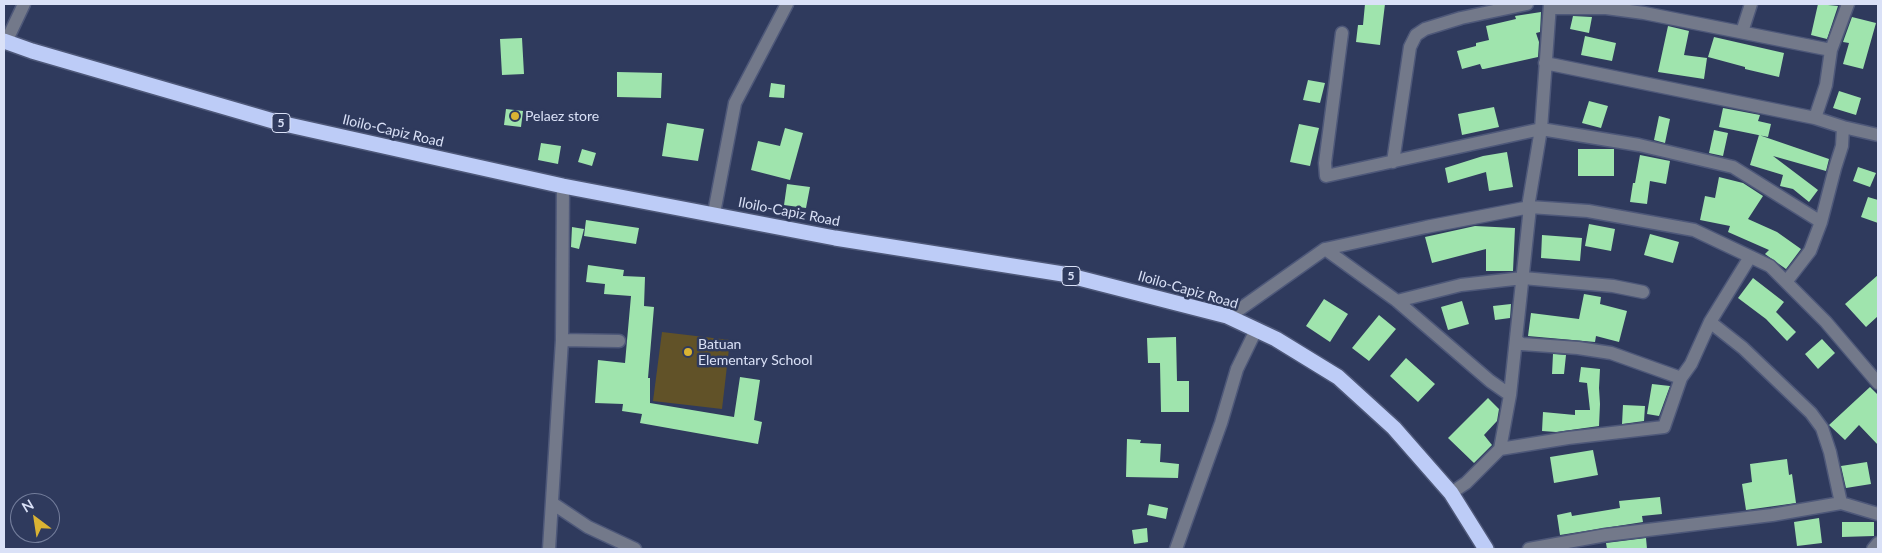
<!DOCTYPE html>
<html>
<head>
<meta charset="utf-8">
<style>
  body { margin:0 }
  #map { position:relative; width:1882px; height:553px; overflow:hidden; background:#2f3a5d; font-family:Lato,sans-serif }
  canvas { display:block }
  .frame { position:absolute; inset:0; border:5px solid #dae1f7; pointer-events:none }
  .north { position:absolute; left:10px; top:493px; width:50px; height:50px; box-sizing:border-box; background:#2f3a5d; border:1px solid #737d9b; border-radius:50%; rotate:329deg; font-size:14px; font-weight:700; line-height:20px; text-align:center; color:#dae1f7 }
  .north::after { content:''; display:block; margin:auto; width:18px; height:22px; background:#dab333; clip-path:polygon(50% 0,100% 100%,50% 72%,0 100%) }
</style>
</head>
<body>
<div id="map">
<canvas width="1882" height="553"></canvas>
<div class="frame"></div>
<div class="north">N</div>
</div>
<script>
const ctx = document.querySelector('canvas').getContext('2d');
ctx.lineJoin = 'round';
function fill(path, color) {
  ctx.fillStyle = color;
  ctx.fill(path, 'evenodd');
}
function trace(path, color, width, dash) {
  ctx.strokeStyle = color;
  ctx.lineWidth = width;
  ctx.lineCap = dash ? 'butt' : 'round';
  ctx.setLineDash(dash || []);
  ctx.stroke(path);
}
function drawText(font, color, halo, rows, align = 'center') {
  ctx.font = font + ' Lato,sans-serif';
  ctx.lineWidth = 5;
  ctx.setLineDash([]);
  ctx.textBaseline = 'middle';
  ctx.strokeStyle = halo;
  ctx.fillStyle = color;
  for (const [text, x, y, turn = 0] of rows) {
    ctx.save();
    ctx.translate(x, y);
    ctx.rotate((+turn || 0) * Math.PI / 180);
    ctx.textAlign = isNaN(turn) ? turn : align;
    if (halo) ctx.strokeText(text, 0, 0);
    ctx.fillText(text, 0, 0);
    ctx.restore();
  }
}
fill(new Path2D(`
  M 662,332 L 730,340 L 722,409 L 653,401 Z`), '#615228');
fill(new Path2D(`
  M 1365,4 L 1385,4 L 1380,45 L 1356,42 L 1358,25 L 1363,25 Z
  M 1818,4 L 1838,6 L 1827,39 L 1811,35 Z
  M 1541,12 L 1540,32 L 1536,33 L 1539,42 L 1538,57 L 1484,69 L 1482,69 L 1480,64 L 1462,69 L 1457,51 L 1476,46 L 1476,43 L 1489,40 L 1486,26 L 1516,19 L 1515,16 Z
  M 1573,16 L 1592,17 L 1589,33 L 1570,29 Z
  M 1852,17 L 1876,23 L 1863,69 L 1843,64 L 1849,43 L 1843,42 Z
  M 1668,26 L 1689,31 L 1684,55 L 1707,58 L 1704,79 L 1658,72 Z
  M 1585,36 L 1616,43 L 1612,61 L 1581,55 Z
  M 1714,37 L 1784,53 L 1779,77 L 1745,69 L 1745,67 L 1708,57 Z
  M 522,38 L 524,74 L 502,75 L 500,39 Z
  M 617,72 L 662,73 L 661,98 L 617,97 Z
  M 1308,80 L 1325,83 L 1320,103 L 1303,100 Z
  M 771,83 L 785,85 L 784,98 L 769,97 Z
  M 1839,91 L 1861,98 L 1856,115 L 1833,108 Z
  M 1589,101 L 1608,106 L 1601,128 L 1582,123 Z
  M 1494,107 L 1499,127 L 1462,135 L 1458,114 Z
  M 1723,108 L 1760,115 L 1758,121 L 1771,124 L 1768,137 L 1719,127 Z
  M 506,109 L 523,111 L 521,127 L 504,125 Z
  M 1659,116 L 1670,119 L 1665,143 L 1654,140 Z
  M 667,123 L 704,129 L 698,161 L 662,156 Z
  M 1299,124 L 1319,128 L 1310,166 L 1290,162 Z
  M 785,128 L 803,133 L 790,180 L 751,170 L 758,141 L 780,146 Z
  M 1714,130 L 1728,133 L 1723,156 L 1709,153 Z
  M 1759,135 L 1829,159 L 1826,171 L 1773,156 L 1818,190 L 1809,202 L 1793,189 L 1780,186 L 1783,175 L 1750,165 Z
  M 541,143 L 561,146 L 558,164 L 538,160 Z
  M 582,149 L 596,153 L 592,166 L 578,162 Z
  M 1578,149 L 1614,149 L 1614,176 L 1578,176 Z
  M 1507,152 L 1513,187 L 1489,191 L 1486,172 L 1448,183 L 1445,168 L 1483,156 Z
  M 1640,155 L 1670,161 L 1666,184 L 1650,181 L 1647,204 L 1630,202 L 1633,183 L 1635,183 Z
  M 1858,167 L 1876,173 L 1870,187 L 1853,181 Z
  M 1719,177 L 1743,183 L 1763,196 L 1748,219 L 1777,232 L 1801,249 L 1786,269 L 1765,254 L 1769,250 L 1728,232 L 1730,226 L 1700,220 L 1705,196 L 1715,198 Z
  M 787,184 L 810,187 L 806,208 L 784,205 Z
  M 1868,197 L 1878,200 L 1878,223 L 1861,217 Z
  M 586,220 L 639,228 L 636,244 L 584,236 Z
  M 1589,224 L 1615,229 L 1611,251 L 1585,246 Z
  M 1475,226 L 1515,228 L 1513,271 L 1486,271 L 1486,249 L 1432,263 L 1425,237 Z
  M 572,227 L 584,229 L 579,249 L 571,247 Z
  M 1650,234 L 1679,242 L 1673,263 L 1644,255 Z
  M 1542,235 L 1582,238 L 1580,261 L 1541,258 Z
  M 588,265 L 624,270 L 623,276 L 645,277 L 644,306 L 654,307 L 648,378 L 650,378 L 650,403 L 734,417 L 740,377 L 760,380 L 754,420 L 762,422 L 758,444 L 640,423 L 642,414 L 622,411 L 623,404 L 595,403 L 598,360 L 625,363 L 631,296 L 604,294 L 605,284 L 586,282 Z
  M 1878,275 L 1878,316 L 1866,327 L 1845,304 Z
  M 1753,278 L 1784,302 L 1776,312 L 1796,332 L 1787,341 L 1766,319 L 1738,298 Z
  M 1584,294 L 1601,297 L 1600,304 L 1627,311 L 1619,342 L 1596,336 L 1595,342 L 1528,336 L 1531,313 L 1579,319 Z
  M 1324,299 L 1348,314 L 1330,342 L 1306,326 Z
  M 1462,301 L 1469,324 L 1448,330 L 1441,307 Z
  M 1511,304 L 1510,318 L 1495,320 L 1493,306 Z
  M 1379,315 L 1396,329 L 1369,361 L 1352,348 Z
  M 1176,337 L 1177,381 L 1189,381 L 1189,412 L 1161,412 L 1160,363 L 1148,363 L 1147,338 Z
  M 1822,339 L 1835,353 L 1818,369 L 1805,354 Z
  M 1553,354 L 1566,355 L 1564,374 L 1552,374 Z
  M 1406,358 L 1435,384 L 1418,402 L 1390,376 Z
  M 1581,367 L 1600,369 L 1599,388 L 1600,404 L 1599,426 L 1556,432 L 1542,431 L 1543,412 L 1575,415 L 1575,410 L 1590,410 L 1587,383 L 1579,382 Z
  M 1652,384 L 1670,386 L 1659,416 L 1647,414 Z
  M 1870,387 L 1878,395 L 1878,445 L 1859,425 L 1845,440 L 1829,425 Z
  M 1488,398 L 1499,409 L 1497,421 L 1484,435 L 1492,445 L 1474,463 L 1448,438 Z
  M 1623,405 L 1645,406 L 1644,421 L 1622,424 Z
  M 1127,439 L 1141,440 L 1140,443 L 1161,444 L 1160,462 L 1179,464 L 1178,478 L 1126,477 Z
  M 1593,450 L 1598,475 L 1554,483 L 1550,457 Z
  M 1787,459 L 1789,475 L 1792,474 L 1796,503 L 1746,510 L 1742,484 L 1752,482 L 1750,464 Z
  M 1867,462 L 1871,484 L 1846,488 L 1841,466 Z
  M 1660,497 L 1662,514 L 1642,516 L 1643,522 L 1560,535 L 1557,515 L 1571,512 L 1572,516 L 1620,508 L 1619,501 Z
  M 1149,504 L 1168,508 L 1166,519 L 1147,515 Z
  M 1819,518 L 1822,543 L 1797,546 L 1794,522 Z
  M 1842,522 L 1874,522 L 1874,536 L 1842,537 Z
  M 1147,528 L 1148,542 L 1134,544 L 1132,530 Z
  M 1646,538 L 1647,549 L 1607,549 L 1606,543 Z`), '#9fe4ad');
const minor = new Path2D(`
  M 1550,8 L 1606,8 L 1644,13 L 1831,50
  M 1742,32 L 1751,4
  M 1342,33 L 1325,163 L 1326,176 L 1541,129 L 1639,145 L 1733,167 L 1821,222
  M 6,42 L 24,4
  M 1545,63 L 1815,118
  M 1843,127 L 1878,135
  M 1393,162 L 1410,47 L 1416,35 L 1425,29 L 1461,18 L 1527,4
  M 714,213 L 735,103 L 787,4
  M 1325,249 L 1397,301 L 1490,381 L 1510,395
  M 1786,282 L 1810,251 L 1821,222 L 1835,168 L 1842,146 L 1843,127 L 1815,118 L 1826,85 L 1831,50 L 1848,4
  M 1397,301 L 1461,285 L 1523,278 L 1613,286 L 1643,292
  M 1227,316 L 1240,309 L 1325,249 L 1426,227 L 1530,207 L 1588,211 L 1694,230 L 1770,266 L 1826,322 L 1878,383
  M 1710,322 L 1743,348 L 1811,413 L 1822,428 L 1830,452 L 1841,503
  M 562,340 L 619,341
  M 1516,340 L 1522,344 L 1578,348 L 1611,353 L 1681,378
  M 1500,449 L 1568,438 L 1664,427 L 1681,378 L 1691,364 L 1710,322 L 1750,257
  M 1451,493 L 1466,483 L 1500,449 L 1510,395 L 1530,207 L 1529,201 L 1541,129 L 1550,4
  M 552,503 L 588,527 L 635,549
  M 549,549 L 562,340 L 563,186
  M 1176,549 L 1221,423 L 1237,369 L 1256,330
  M 1529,549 L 1606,535 L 1772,515 L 1841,503 L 1878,514
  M 1873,549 L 1878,543`);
const highway = new Path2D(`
  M 4,41 L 32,51 L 280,123 L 563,186 L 835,238 L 1063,274 L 1227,316 L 1276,339 L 1338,377 L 1394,428 L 1451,493 L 1486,549`);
trace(minor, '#4e5879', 15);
trace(highway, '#4e5879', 18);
trace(minor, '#73798a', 12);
trace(highway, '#bdccf7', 15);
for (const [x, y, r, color] of [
  [515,116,5,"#dab333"],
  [688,352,5,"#dab333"]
]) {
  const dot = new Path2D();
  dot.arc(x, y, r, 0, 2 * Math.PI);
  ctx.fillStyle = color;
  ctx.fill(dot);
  trace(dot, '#2f3a5d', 2);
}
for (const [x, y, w] of [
  [281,123,18],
  [1071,276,18]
]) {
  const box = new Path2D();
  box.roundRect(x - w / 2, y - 9.5, w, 19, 4);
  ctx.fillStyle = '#2f3a5d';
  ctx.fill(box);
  trace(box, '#dae1f7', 1);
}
drawText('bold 12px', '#dae1f7', null, [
  ["5",281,123],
  ["5",1071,276]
]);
drawText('14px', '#dae1f7', '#2f3a5d', [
  ["Pelaez store",525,116],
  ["Batuan",698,344],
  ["Elementary School",698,360]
], 'left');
drawText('14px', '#dae1f7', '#2f3a5d', [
  ["Iloilo-Capiz Road",393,131,13],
  ["Iloilo-Capiz Road",789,212,11],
  ["Iloilo-Capiz Road",1188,290,16]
]);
</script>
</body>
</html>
